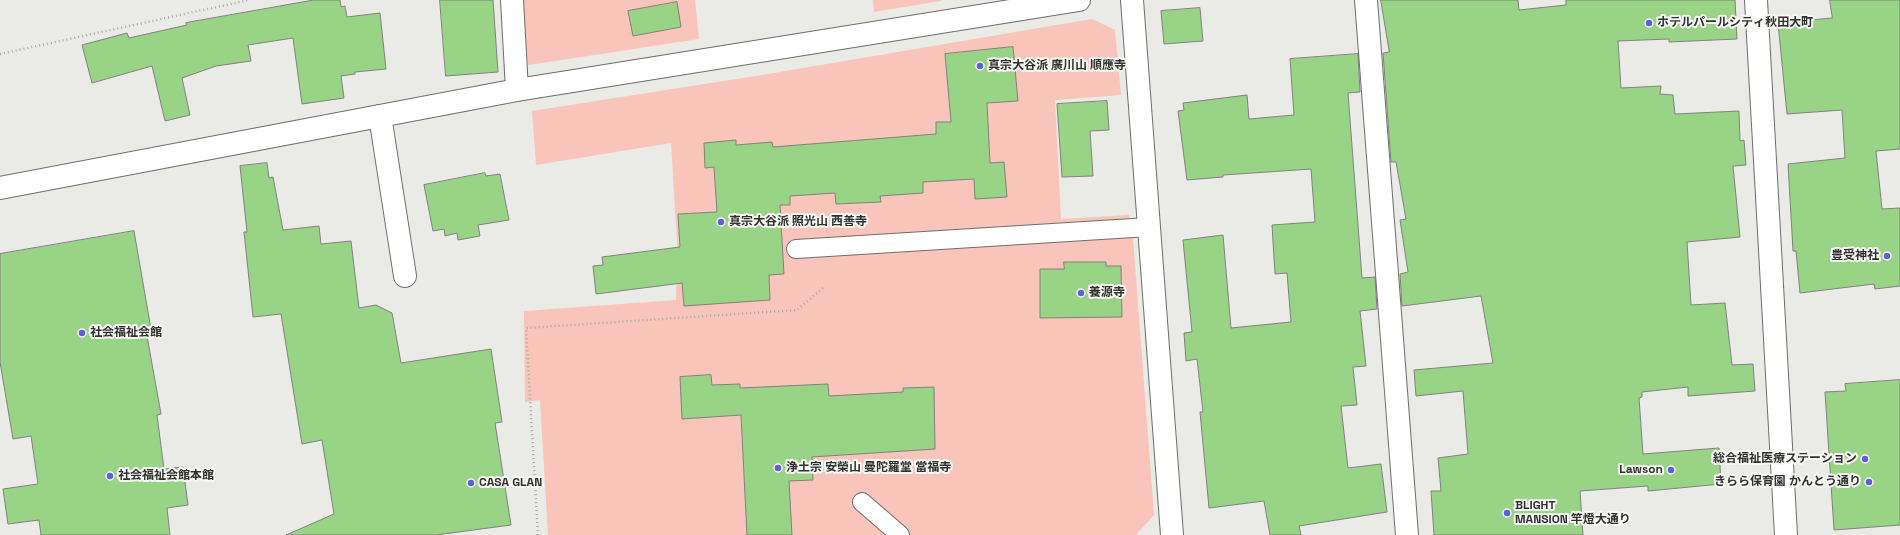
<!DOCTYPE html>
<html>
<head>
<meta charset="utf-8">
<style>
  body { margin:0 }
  canvas { display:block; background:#eaeae6 }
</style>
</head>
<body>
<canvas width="1900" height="535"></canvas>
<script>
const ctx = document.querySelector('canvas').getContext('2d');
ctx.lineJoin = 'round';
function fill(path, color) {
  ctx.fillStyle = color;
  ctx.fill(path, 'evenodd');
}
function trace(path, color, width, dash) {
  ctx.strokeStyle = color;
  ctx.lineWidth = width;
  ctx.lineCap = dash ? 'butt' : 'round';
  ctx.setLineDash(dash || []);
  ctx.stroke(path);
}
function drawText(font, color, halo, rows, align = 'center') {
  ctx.font = font + ' "Space Grotesk","Noto Sans JP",sans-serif';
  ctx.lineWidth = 4;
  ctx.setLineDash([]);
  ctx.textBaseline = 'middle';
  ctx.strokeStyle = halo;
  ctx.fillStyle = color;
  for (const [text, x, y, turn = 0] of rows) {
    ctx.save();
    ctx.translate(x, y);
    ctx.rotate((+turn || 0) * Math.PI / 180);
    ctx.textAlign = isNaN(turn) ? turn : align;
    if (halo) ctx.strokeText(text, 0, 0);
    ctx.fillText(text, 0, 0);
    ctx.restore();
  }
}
fill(new Path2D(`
  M 522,0 L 695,0 L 699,39 L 529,65 L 522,57 Z
  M 873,0 L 941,0 L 941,1 L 874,12 Z
  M 1092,19 L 1115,30 L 1121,95 L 1055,100 L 1061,219 L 1129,215 L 1133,238 L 1154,515 L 1136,535 L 548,535 L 540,400 L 525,402 L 524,311 L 676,300 L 677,242 L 671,143 L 536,165 L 532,111 L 762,75 Z`), '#f9c5ba');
const building = new Path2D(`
  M 314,0 L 340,0 L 341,7 L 345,6 L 347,17 L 380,13 L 386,69 L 355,72 L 355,74 L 341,76 L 344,98 L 302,104 L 293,38 L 248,45 L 251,61 L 216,66 L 182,78 L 190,115 L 165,121 L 152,66 L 92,83 L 82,45 L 127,33 L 129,38 L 187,25 L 186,23 Z
  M 440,0 L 493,0 L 498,72 L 446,76 Z
  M 1381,0 L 1518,0 L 1519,10 L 1566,5 L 1566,0 L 1735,0 L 1737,39 L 1669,42 L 1669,39 L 1618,41 L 1621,88 L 1661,86 L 1660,94 L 1673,95 L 1675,114 L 1739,111 L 1740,141 L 1744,140 L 1746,165 L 1733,166 L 1740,237 L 1687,242 L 1691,305 L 1725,303 L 1732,365 L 1753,364 L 1755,391 L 1688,396 L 1688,387 L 1642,392 L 1642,397 L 1639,398 L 1643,454 L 1719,448 L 1721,484 L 1648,491 L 1648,486 L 1580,491 L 1583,535 L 1434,535 L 1431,491 L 1441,491 L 1438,458 L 1468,454 L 1463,391 L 1416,396 L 1414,370 L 1493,363 L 1481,296 L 1402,306 L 1400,274 L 1408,272 L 1400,220 L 1406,219 L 1396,162 L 1391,162 L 1383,53 L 1389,52 Z
  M 1830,0 L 1900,0 L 1900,149 L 1876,151 L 1882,209 L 1900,208 L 1900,286 L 1875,289 L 1874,284 L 1800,293 L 1796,251 L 1793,251 L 1788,164 L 1845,158 L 1842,110 L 1787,114 L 1778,23 L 1832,18 Z
  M 677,2 L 681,27 L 633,36 L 628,11 Z
  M 1200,8 L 1203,41 L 1164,44 L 1161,11 Z
  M 1013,47 L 1018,101 L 987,103 L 990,163 L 1004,162 L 1007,197 L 975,199 L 974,179 L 923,182 L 923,193 L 880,196 L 881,202 L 836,204 L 835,193 L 790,196 L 790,205 L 780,205 L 784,274 L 769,275 L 770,300 L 684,306 L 682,283 L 596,294 L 593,266 L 603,265 L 602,257 L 680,247 L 678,214 L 717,212 L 714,167 L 705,168 L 704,143 L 736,140 L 736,145 L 772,142 L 773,147 L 936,134 L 936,122 L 951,122 L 945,54 Z
  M 1358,54 L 1360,92 L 1348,93 L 1362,278 L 1375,277 L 1377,309 L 1360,311 L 1366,366 L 1353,367 L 1357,405 L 1341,406 L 1348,468 L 1381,464 L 1387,512 L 1299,526 L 1301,535 L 1270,535 L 1264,501 L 1209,508 L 1200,412 L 1203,412 L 1197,359 L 1186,361 L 1184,333 L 1192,332 L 1183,240 L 1223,235 L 1231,328 L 1291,322 L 1287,273 L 1275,274 L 1272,225 L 1315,222 L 1311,169 L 1223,175 L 1223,177 L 1187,180 L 1178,111 L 1184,110 L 1183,103 L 1247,95 L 1249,119 L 1294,115 L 1290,59 Z
  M 1107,101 L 1109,130 L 1090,131 L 1093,176 L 1062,177 L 1057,104 Z
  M 267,163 L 269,178 L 273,177 L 283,230 L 319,226 L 321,244 L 351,241 L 359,308 L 376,305 L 392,313 L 401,363 L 491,349 L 502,422 L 495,423 L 511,525 L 436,535 L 286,535 L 334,514 L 322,440 L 302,444 L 281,314 L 253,317 L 244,232 L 247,232 L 240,166 Z
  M 485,173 L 486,176 L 500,174 L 509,220 L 478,225 L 480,236 L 458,240 L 457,233 L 445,236 L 444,229 L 433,231 L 424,185 Z
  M 134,231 L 152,335 L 147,336 L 161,414 L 157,415 L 164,469 L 183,467 L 188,505 L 167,508 L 170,535 L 41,535 L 39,520 L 8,524 L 3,489 L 38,484 L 31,436 L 13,439 L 0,362 L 0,254 Z
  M 1064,262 L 1106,262 L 1106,266 L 1121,266 L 1122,317 L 1040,318 L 1040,269 L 1064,269 Z
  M 711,375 L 712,385 L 740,384 L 740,388 L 828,384 L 829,396 L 903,392 L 903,388 L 934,387 L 935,449 L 812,457 L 813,480 L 789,481 L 792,535 L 747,535 L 741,415 L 682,419 L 680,377 Z
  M 1900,380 L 1900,525 L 1834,530 L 1825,392 L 1846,391 L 1845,384 Z`);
fill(building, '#99d385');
trace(building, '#80827f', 1);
const service = new Path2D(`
  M 796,249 L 1149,227
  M 862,502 L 900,535`);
const minor = new Path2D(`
  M 512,0 L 517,90
  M 1366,0 L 1407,535
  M 380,116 L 405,276`);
const tertiary = new Path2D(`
  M 1132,0 L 1172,535
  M 1756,0 L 1786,535
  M 0,188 L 517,90 L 1079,0`);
trace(service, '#6e6e6b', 20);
trace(minor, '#6e6e6b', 24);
trace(tertiary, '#6e6e6b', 24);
trace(new Path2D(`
  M 0,54 L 249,0
  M 538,535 L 526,328 L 797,310 L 823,288`), '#a9a9a6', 2.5, [1, 3]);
trace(service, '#fff', 18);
trace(minor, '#fff', 22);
trace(tertiary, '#fff', 22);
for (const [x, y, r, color] of [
  [1649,23,4,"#5e60d8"],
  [980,66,4,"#5e60d8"],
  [721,222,4,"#5e60d8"],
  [1887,256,4,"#5e60d8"],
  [1081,293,4,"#5e60d8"],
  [82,333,4,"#5e60d8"],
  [1865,459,4,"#5e60d8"],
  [778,468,4,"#5e60d8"],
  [1671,470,4,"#5e60d8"],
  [110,476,4,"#5e60d8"],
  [1869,482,4,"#5e60d8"],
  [471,483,4,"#5e60d8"],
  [1507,513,4,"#5e60d8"]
]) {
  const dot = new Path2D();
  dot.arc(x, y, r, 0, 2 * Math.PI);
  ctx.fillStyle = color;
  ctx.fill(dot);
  trace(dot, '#f7f7f4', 1.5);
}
drawText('bold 12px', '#313130', '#f7f7f4', [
  ["ホテルパールシティ秋田大町",1657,23],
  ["真宗大谷派 廣川山 順應寺",988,66],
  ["真宗大谷派 照光山 西善寺",729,222],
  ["豊受神社",1879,256,"right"],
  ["養源寺",1089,293],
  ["社会福祉会館",90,333],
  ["総合福祉医療ステーション",1857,459,"right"],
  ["浄土宗 安榮山 曼陀羅堂 當福寺",786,468],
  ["Lawson",1663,470,"right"],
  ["社会福祉会館本館",118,476],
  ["きらら保育園 かんとう通り",1861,482,"right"],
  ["CASA GLAN",479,483],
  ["BLIGHT",1515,506],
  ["MANSION 竿燈大通り",1515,520]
], 'left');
</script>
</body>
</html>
